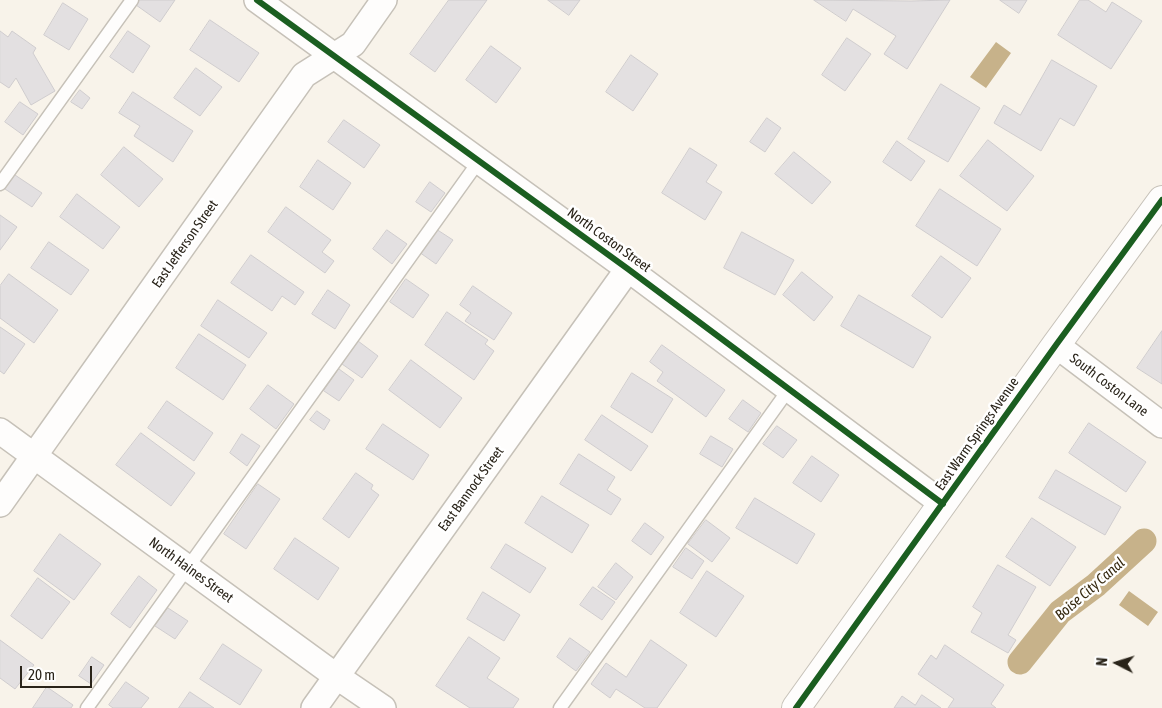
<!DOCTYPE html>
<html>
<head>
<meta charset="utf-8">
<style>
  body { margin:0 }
  #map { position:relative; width:1162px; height:708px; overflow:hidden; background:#f8f3ea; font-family:"Asap Condensed",sans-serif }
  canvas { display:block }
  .north { position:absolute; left:1092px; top:638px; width:50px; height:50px; -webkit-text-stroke:4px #fff; paint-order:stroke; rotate:275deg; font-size:14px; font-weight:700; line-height:20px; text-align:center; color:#2a241a }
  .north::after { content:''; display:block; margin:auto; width:18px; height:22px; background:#2a241a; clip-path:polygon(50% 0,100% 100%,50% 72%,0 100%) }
  .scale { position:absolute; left:20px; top:666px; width:72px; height:22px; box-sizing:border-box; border:2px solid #2a241a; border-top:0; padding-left:6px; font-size:15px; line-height:18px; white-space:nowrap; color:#2a241a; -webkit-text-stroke:4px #fff; paint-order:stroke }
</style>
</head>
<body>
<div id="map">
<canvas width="1162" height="708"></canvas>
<div class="north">N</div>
<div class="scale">20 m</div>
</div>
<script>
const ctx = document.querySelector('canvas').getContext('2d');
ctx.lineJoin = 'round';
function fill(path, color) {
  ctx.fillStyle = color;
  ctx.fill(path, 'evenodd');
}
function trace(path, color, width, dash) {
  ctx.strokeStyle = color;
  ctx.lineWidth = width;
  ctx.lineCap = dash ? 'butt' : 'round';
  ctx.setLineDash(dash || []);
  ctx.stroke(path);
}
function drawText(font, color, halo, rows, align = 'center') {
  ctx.font = font + ' "Asap Condensed",sans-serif';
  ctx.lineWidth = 5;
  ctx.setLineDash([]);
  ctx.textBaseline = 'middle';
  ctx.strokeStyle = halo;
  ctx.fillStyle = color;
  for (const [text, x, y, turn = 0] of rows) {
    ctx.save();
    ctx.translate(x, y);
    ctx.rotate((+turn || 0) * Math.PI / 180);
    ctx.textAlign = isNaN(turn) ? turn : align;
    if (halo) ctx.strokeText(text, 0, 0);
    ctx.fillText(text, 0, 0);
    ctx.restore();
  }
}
fill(new Path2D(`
  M 996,42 L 1011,53 L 986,88 L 970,77 Z
  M 1129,591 L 1158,612 L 1148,626 L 1119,605 Z`), '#c7b28a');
trace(new Path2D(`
  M 1020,662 L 1060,612 L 1096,585 L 1144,541`), '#c7b28a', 25);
const building = new Path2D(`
  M 140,0 L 175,0 L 160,22 L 136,5 Z
  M 449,0 L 487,0 L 435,72 L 410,54 Z
  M 548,0 L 580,0 L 569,15 Z
  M 814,0 L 911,1 L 950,0 L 907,69 L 884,54 L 896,36 L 853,9 L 846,21 Z
  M 1000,0 L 1027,0 L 1019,13 Z
  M 1080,0 L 1088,0 L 1106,12 L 1112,2 L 1142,21 L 1111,69 L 1058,35 Z
  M 63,3 L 88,19 L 69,50 L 44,35 Z
  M 210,20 L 259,53 L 239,82 L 190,50 Z
  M 0,31 L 8,37 L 12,31 L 36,48 L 33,53 L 55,91 L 31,105 L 16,78 L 9,88 L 0,82 Z
  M 128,31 L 150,46 L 133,73 L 110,57 Z
  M 847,38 L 871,54 L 845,91 L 822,75 Z
  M 491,46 L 521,68 L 496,103 L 466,80 Z
  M 631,55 L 658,74 L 633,111 L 606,92 Z
  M 1052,60 L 1097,86 L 1074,126 L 1060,118 L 1041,151 L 994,123 L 1004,105 L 1020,115 Z
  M 196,68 L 222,87 L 200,116 L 174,98 Z
  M 941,84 L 980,108 L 948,162 L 908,139 Z
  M 80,90 L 90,98 L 82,109 L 71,102 Z
  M 133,92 L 193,131 L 173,162 L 134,136 L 140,126 L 119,113 Z
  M 20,102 L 38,114 L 23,135 L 5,122 Z
  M 767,118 L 781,128 L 765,152 L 750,142 Z
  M 344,120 L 380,145 L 364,168 L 328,142 Z
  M 988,140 L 1034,176 L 1007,211 L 960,176 Z
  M 897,141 L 925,161 L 911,181 L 883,162 Z
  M 124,147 L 163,179 L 139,207 L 101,175 Z
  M 690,148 L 717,165 L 706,182 L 722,192 L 705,220 L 662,193 Z
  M 794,152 L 831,182 L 812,204 L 775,174 Z
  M 318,160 L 351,183 L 333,210 L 300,187 Z
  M 15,175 L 42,193 L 32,207 L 5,189 Z
  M 430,182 L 445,193 L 431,212 L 416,202 Z
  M 940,189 L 1001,229 L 977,266 L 916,226 Z
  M 77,194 L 120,227 L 103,249 L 60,217 Z
  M 286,207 L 331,240 L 322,252 L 334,261 L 325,273 L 268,232 Z
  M 0,215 L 17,227 L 0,250 Z
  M 436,229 L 453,240 L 436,264 L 419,252 Z
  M 387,230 L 407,244 L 392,264 L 373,249 Z
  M 742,232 L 794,260 L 775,295 L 724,268 Z
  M 49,242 L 89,270 L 71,295 L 31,268 Z
  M 251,255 L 304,292 L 295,305 L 282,296 L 272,311 L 231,283 Z
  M 941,256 L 971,278 L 942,318 L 912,296 Z
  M 802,272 L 833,297 L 814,321 L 783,295 Z
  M 9,274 L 58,310 L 34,343 L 0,318 L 0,286 Z
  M 406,279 L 429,295 L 413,318 L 390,302 Z
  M 473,286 L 512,313 L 494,340 L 465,321 L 471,313 L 460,305 Z
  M 328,290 L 350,305 L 335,329 L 312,314 Z
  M 859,295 L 931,337 L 913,368 L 841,326 Z
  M 218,300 L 267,333 L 249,358 L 201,326 Z
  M 447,312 L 488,340 L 485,344 L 494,351 L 474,380 L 425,345 Z
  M 0,327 L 25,344 L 4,374 L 0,371 Z
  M 1162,331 L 1162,384 L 1137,368 Z
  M 199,334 L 246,365 L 223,400 L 176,368 Z
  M 358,341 L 378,356 L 362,378 L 342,364 Z
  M 662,345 L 725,390 L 706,417 L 657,381 L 663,372 L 650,362 Z
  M 411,360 L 462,398 L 440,428 L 389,390 Z
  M 339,369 L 354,380 L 339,401 L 324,391 Z
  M 632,373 L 673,399 L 652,433 L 611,407 Z
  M 268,385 L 294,404 L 276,429 L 250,409 Z
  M 743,400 L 761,413 L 748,432 L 729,419 Z
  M 167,401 L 213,433 L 194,461 L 148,428 Z
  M 317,411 L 330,420 L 324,430 L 310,420 Z
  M 602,415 L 648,446 L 631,471 L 585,440 Z
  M 1089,423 L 1146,462 L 1126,492 L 1069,453 Z
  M 383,424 L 429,455 L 413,480 L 366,449 Z
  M 777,426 L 797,440 L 783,458 L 763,444 Z
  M 141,433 L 195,473 L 171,506 L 116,465 Z
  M 242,434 L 260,446 L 247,466 L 230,453 Z
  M 711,436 L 733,449 L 722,467 L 700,454 Z
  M 579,454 L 615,477 L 607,490 L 621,499 L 611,515 L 560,484 Z
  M 812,456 L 839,475 L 821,502 L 793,483 Z
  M 1056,470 L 1121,507 L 1105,535 L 1039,498 Z
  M 356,473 L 373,485 L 371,489 L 379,495 L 349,538 L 323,519 Z
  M 258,484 L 280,499 L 246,549 L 224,534 Z
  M 542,496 L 589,525 L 572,553 L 525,523 Z
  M 755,498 L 815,534 L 797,564 L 736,528 Z
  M 1032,518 L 1076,547 L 1050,586 L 1006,557 Z
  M 706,520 L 730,538 L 712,562 L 688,544 Z
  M 645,523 L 664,537 L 651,555 L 632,541 Z
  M 60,534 L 101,564 L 74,600 L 34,571 Z
  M 295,538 L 339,568 L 318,600 L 274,569 Z
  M 506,544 L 546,568 L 530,593 L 491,568 Z
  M 686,548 L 704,561 L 692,579 L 673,567 Z
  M 616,563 L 633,577 L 616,600 L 598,587 Z
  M 998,565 L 1036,587 L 1008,635 L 1016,640 L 1008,653 L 971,632 L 982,613 L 973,607 Z
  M 707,571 L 744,596 L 716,637 L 680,613 Z
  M 139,576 L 157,590 L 130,628 L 111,614 Z
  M 38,578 L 70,602 L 42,639 L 11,616 Z
  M 593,587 L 615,602 L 602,620 L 580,605 Z
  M 483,592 L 520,615 L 504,641 L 467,619 Z
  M 168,608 L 188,621 L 175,639 L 155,626 Z
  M 469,637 L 500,658 L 487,678 L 519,699 L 513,708 L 470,708 L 436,686 Z
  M 570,638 L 590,652 L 576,671 L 557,657 Z
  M 0,640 L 34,665 L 15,689 L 0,678 Z
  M 651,640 L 687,665 L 657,708 L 645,708 L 616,689 L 610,698 L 591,684 L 606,663 L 626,677 Z
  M 223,644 L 262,670 L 240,705 L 200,679 Z
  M 945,645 L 1004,685 L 991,704 L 996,708 L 948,708 L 954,699 L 918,674 L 931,655 L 936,659 Z
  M 92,657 L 104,665 L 91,684 L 79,676 Z
  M 126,682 L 149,698 L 141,708 L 113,708 L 109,705 Z
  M 47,687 L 73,705 L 71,708 L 33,708 Z
  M 190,692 L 214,708 L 179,708 Z
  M 922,695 L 941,708 L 894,708 L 902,696 L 915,705 Z`);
fill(building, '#e3e0e1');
trace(building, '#cfccce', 1);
const lane = new Path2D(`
  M 0,184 L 132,0
  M 87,708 L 479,161
  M 560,708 L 789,389`);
const street = new Path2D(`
  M 257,0 L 628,269 L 943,504
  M 1056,345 L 1162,425
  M 0,431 L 336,676 L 383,708
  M 0,504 L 304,75 L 353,44 L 384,0
  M 314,708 L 628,269`);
const secondary = new Path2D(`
  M 796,708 L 1056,345 L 1162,200`);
trace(lane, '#c6c1b8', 15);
trace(street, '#c6c1b8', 28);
trace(secondary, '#c6c1b8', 30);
trace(lane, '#fefdfc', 12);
trace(street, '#fefdfc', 25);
trace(secondary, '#fefdfc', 28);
trace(new Path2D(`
  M 257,0 L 628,269 L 943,504
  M 796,708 L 1056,345 L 1162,200`), '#1b5e20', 6);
drawText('14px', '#2a241a', '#fff', [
  ["North Coston Street",609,240,36],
  ["East Jefferson Street",185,244,-55],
  ["South Coston Lane",1109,385,37],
  ["East Warm Springs Avenue",977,434,-55],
  ["East Bannock Street",471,489,-54],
  ["North Haines Street",191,570,36]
]);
drawText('italic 15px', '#35280f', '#fff', [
  ["Boise City Canal",1090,589,-41]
]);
</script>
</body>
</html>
